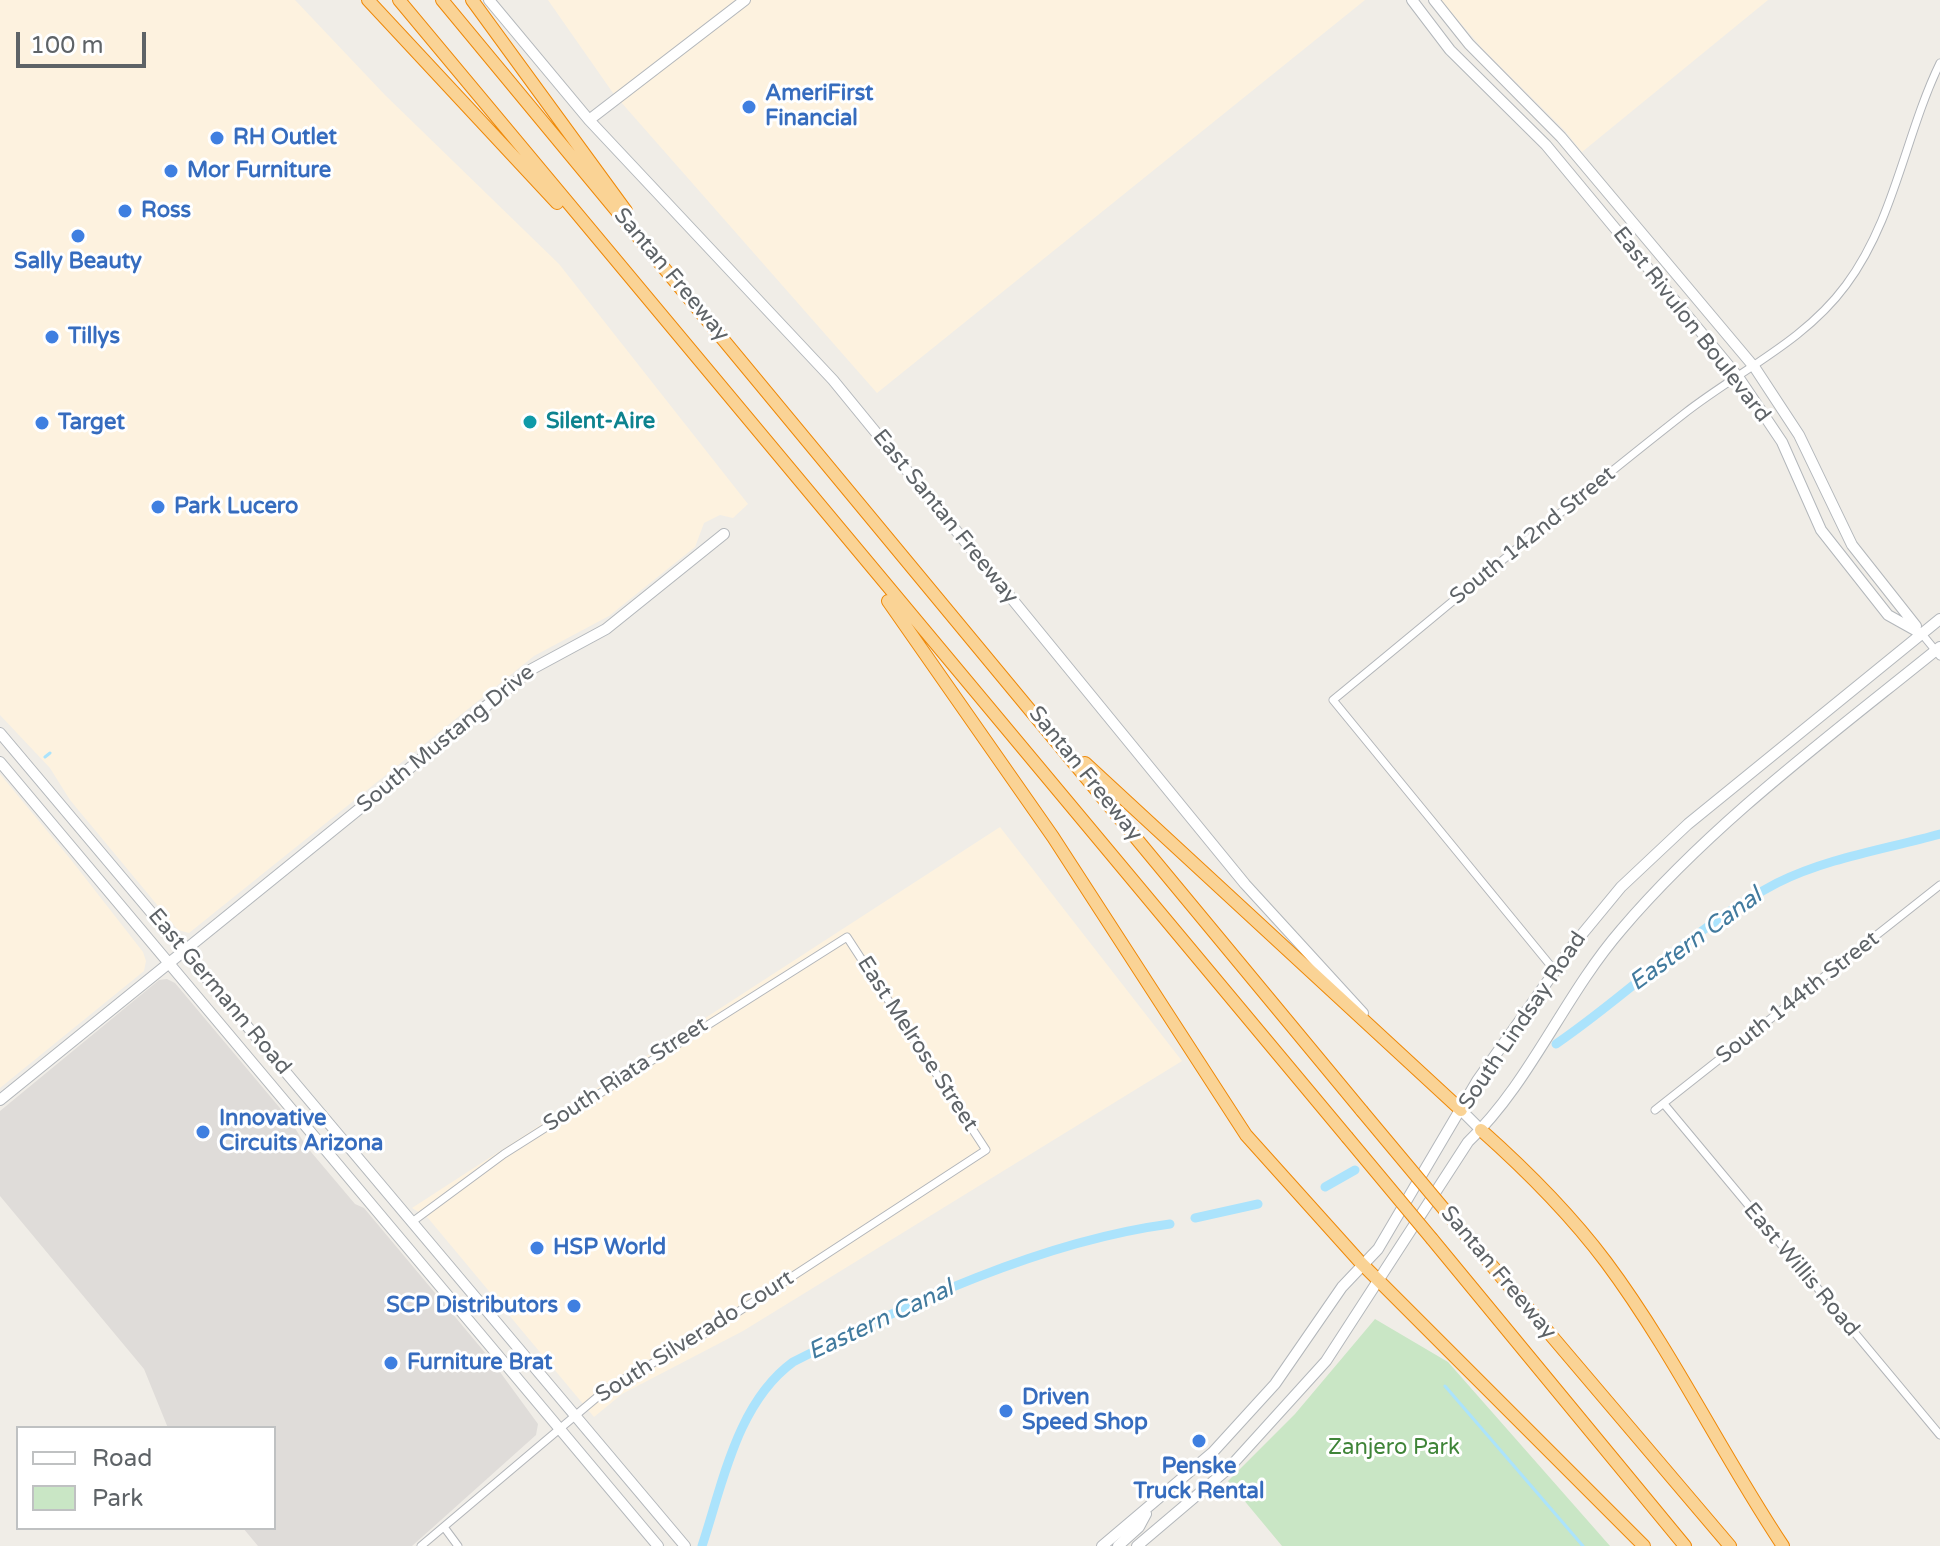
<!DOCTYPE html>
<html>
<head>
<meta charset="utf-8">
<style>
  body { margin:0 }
  #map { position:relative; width:1940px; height:1546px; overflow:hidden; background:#f0ede7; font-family:"Varela Round",sans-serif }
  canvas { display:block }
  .legend { position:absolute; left:16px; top:1426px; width:260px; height:104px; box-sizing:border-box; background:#fff; border:2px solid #bfc1c2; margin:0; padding:10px 14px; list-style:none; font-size:24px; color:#5e6367 }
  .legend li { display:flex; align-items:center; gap:16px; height:40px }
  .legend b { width:40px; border:2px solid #bfc1c2 }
  .scale { position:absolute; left:16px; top:32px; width:130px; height:36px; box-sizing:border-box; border:4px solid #5e6367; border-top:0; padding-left:10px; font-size:24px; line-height:28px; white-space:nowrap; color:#5e6367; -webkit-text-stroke:6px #fff; paint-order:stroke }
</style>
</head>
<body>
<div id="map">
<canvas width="1940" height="1546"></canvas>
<ul class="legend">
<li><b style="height:10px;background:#fff"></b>Road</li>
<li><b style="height:22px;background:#c9e6c5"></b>Park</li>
</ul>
<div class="scale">100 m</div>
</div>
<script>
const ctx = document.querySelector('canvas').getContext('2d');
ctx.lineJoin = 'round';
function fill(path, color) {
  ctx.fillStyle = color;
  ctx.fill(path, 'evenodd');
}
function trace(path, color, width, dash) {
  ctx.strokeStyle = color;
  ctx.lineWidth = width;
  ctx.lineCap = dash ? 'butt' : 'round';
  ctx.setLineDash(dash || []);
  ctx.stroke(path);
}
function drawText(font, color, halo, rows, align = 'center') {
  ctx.font = font + ' "Varela Round",sans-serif';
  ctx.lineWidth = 6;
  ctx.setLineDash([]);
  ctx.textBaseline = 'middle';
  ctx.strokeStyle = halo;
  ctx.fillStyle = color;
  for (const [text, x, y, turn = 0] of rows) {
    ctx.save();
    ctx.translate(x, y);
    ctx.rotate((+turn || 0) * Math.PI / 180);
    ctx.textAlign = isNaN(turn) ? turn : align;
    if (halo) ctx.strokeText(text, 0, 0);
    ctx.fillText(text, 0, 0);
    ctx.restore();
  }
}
fill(new Path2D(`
  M 0,0 L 295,0 L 385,95 L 559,264 L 748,504 L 733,518 L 720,515 L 704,523 L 695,547 L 609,616 L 534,656 L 189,933 L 178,930 L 70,800 L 50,768 L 0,715 Z
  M 548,0 L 1365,0 L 877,393 L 613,93 Z
  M 1441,0 L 1768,0 L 1582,152 L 1565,131 L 1481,47 Z
  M 0,774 L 72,861 L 143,952 L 146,961 L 144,971 L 0,1088 Z
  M 1000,827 L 1182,1061 L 743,1331 L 622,1394 L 594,1417 L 428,1218 L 412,1208 Z`), '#fdf2df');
fill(new Path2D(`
  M 167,979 L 175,983 L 290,1120 L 306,1146 L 355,1204 L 364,1208 L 492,1361 L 538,1424 L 536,1435 L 412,1546 L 258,1546 L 243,1528 L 274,1528 L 274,1428 L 168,1428 L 144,1369 L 0,1196 L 0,1111 L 159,980 Z`), '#dfdcd9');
fill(new Path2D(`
  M 1375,1319 L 1448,1362 L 1610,1546 L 1282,1546 L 1228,1481 L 1295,1414 Z`), '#c9e6c5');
trace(new Path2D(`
  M 45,757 L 50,753
  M 1445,1386 L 1583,1546`), '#abe3fc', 3);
trace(new Path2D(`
  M 1556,1044 C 1631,993 1696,925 1777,883 C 1827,858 1886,849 1940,834
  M 1325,1187 L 1355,1170
  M 1195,1218 L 1258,1204
  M 702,1546 C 723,1483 737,1403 793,1362 C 907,1304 1042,1241 1170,1224`), '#abe3fc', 9);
const street = new Path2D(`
  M 1922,634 L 1940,656
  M 1555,971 L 1333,700 C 1450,604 1566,506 1685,413 C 1740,370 1804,342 1846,285 C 1895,219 1905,135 1940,63
  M 1664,1104 L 1940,1435
  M 1655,1110 L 1940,885
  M 412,1222 L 504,1154 L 847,937 L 986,1150 L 698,1338 L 608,1388 L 421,1546
  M 444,1527 L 458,1546`);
const secondary = new Path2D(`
  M 489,0 L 589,120 L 833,380 L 1245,884 L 1363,1013
  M 1412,0 L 1450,50 L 1546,145 L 1739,378 L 1782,442 L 1821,530 L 1888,615 L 1922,634
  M 1434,0 L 1469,44 L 1561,137 L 1755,368 L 1799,435 L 1852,545 L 1916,626
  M 589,120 L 745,0
  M 0,733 L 685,1546
  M 0,762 L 658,1546
  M 0,1100 L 532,669 L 606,629 L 724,534
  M 1461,1110 L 1481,1130
  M 1102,1546 L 1213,1452 L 1275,1384 L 1342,1287 L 1378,1249 L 1477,1081 L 1574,944 L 1621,887 L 1688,824 L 1940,619
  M 1118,1546 L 1139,1527 L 1146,1514
  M 1137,1546 L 1229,1468 L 1326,1361 L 1468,1142 C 1530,1083 1564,996 1621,930 C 1713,822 1830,736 1940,647`);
const highway = new Path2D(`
  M 368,0 L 557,203
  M 399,0 L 1347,1137
  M 442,0 L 1362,1111
  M 472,0 L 626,211
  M 888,601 L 1053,837 L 1246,1135 L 1361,1263 L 1644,1546
  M 1085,763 L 1461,1110
  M 1481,1130 C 1526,1170 1570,1214 1606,1262 C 1673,1352 1721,1453 1783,1546
  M 1448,1214 L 1730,1546
  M 1432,1239 L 1685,1546`);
trace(street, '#b2b5b9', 9);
trace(secondary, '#b3b7bb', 12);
trace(highway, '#ef8908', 14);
trace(street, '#fff', 7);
trace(secondary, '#fff', 10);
trace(highway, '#fad395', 12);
const highwayBridge = new Path2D(`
  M 1362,1111 L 1448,1214
  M 1347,1137 L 1432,1239`);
trace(highwayBridge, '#ef8908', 14, []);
trace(highwayBridge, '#fad395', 12);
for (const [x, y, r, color] of [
  [749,107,8,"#3f7fe0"],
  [217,138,8,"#3f7fe0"],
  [171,171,8,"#3f7fe0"],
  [125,211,8,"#3f7fe0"],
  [78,236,8,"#3f7fe0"],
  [52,337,8,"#3f7fe0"],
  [530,422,8,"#0f9aa8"],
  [42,423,8,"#3f7fe0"],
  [158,507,8,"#3f7fe0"],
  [203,1132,8,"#3f7fe0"],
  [537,1248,8,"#3f7fe0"],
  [574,1306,8,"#3f7fe0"],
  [391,1363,8,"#3f7fe0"],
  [1006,1411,8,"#3f7fe0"],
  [1199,1441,8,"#3f7fe0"]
]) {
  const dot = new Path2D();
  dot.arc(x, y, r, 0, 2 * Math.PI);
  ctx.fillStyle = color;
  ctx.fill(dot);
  trace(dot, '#fff', 3);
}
drawText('bold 22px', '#366cbe', '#fff', [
  ["AmeriFirst",765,94],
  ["Financial",765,119],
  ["RH Outlet",233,138],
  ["Mor Furniture",187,171],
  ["Ross",141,211],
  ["Sally Beauty",78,262,"center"],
  ["Tillys",68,337],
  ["Target",58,423],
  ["Park Lucero",174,507],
  ["Innovative",219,1119],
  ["Circuits Arizona",219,1144],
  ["HSP World",553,1248],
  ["SCP Distributors",558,1306,"right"],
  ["Furniture Brat",407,1363],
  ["Driven",1022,1398],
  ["Speed Shop",1022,1423],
  ["Penske",1199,1467,"center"],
  ["Truck Rental",1199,1492,"center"]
], 'left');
drawText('22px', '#5e6367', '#fff', [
  ["Santan Freeway",671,275,50],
  ["East Rivulon Boulevard",1691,325,52],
  ["East Santan Freeway",945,517,51],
  ["South 142nd Street",1533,536,-39],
  ["South Mustang Drive",446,739,-39],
  ["Santan Freeway",1085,774,51],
  ["East Germann Road",219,992,50],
  ["South 144th Street",1798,998,-38],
  ["South Lindsay Road",1523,1021,-56],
  ["East Melrose Street",917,1044,57],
  ["South Riata Street",626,1075,-33],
  ["East Willis Road",1801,1270,50],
  ["Santan Freeway",1498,1273,50],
  ["South Silverado Court",695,1337,-32]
]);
drawText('bold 22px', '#0d838f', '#fff', [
  ["Silent-Aire",546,422]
], 'left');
drawText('22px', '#3f8438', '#fff', [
  ["Zanjero Park",1394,1448]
]);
drawText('italic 24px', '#417a9e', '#fff', [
  ["Eastern Canal",1696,940,-36],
  ["Eastern Canal",881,1321,-25]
]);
</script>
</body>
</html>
